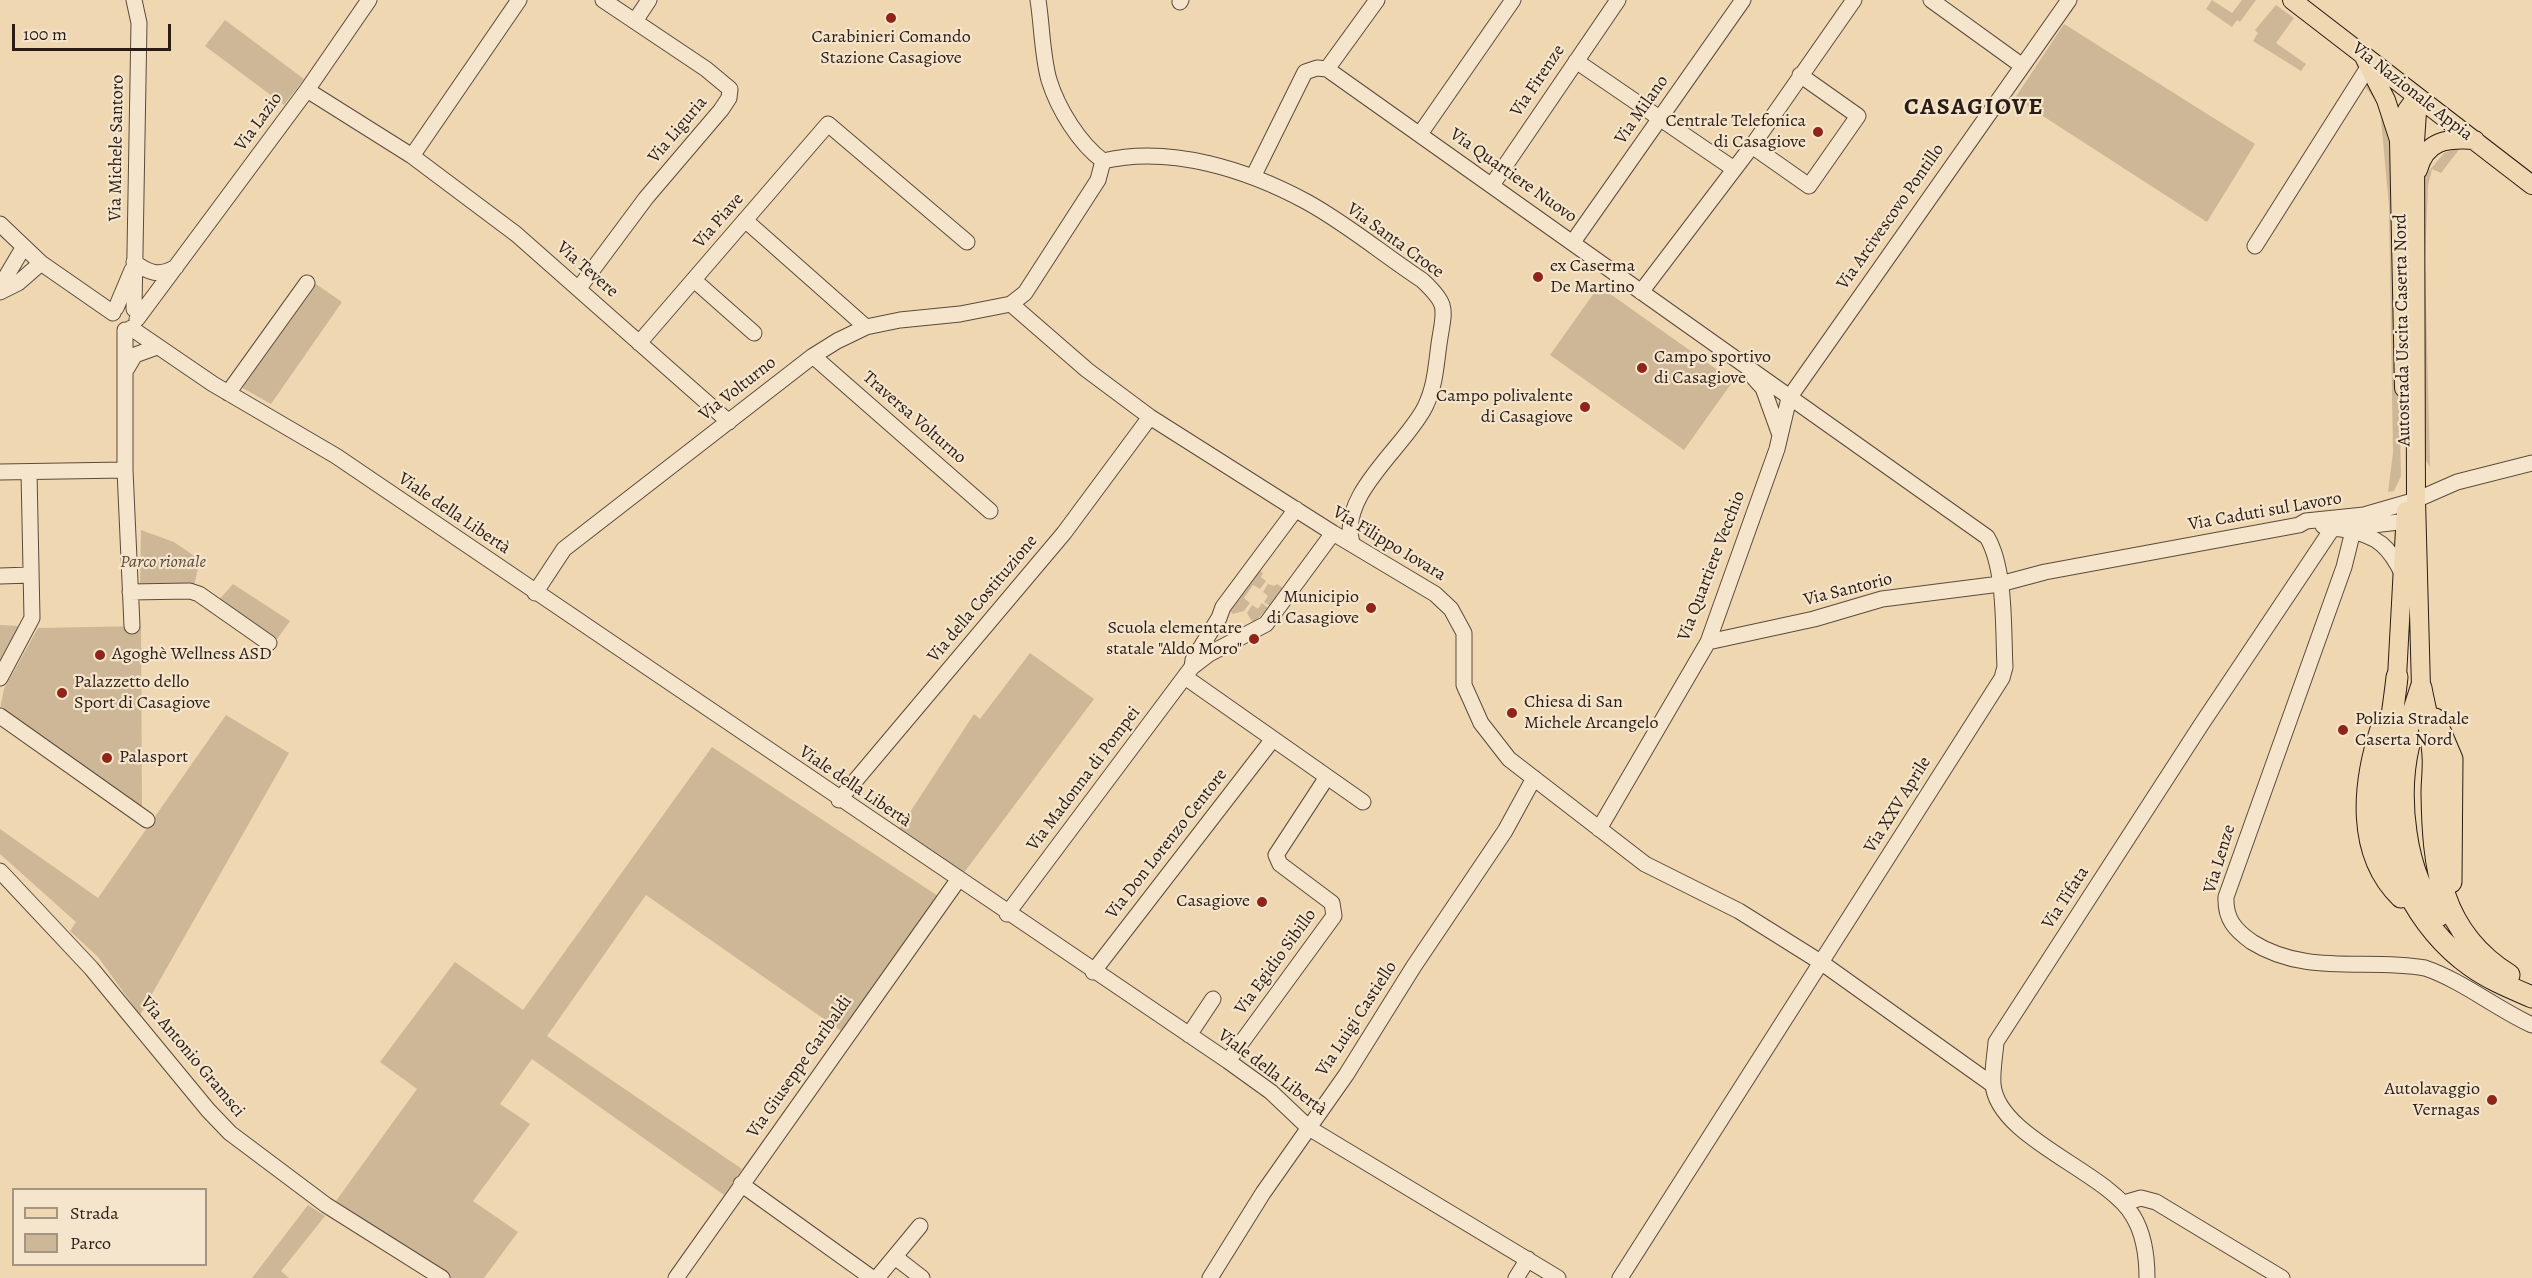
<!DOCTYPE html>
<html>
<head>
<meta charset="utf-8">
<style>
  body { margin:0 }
  #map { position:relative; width:2532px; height:1278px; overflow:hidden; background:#eed7b1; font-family:Alegreya,serif }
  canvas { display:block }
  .legend { position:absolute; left:12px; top:1188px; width:195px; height:78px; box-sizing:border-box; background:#f4e5cc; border:2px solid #a49583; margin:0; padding:8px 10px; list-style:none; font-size:18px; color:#2b1c15 }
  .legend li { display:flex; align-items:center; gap:12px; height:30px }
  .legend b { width:30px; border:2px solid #a49583 }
  .scale { position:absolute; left:12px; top:24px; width:159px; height:27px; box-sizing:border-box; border:3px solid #2b1c15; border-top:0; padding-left:8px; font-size:18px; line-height:21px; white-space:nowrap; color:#2b1c15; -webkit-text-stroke:4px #f4e5cc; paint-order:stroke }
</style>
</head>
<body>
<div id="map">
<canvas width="2532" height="1278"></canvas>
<ul class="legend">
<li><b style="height:8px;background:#eed7b1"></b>Strada</li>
<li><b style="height:16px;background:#cdb796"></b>Parco</li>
</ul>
<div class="scale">100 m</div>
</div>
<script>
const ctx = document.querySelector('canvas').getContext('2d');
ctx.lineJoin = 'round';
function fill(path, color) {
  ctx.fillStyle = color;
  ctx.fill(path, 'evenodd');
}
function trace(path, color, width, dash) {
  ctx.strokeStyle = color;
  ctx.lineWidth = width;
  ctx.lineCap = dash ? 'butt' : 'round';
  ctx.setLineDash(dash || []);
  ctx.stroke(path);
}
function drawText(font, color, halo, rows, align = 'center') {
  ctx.font = font + ' Alegreya,serif';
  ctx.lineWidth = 4.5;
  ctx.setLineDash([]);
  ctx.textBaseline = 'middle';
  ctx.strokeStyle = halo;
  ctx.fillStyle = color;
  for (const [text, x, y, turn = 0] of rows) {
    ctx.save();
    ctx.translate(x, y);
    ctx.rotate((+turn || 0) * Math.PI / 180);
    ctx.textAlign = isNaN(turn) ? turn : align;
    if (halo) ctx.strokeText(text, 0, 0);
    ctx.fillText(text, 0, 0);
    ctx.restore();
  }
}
fill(new Path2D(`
  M 2212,0 L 2232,13 L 2242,0 L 2256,0 L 2240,22 L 2237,20 L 2232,27 L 2206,9 Z
  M 2276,5 L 2294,18 L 2276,43 L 2306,64 L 2301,71 L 2253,41 L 2258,33 L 2255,30 Z
  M 225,20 L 304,79 L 284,105 L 205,46 Z
  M 2064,24 L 2255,144 L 2207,222 L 2015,98 Z
  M 2368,79 L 2381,99 L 2393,143 L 2401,476 L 2394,491 L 2388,492 L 2393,453 L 2389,207 L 2380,108 C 2377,98 2368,94 2365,85 Z
  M 2461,147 L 2441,173 L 2432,169 L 2428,186 L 2425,259 L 2430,467 L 2424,458 L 2423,178 L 2444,153 Z
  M 313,282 L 342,302 L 271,404 L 239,386 Z
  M 1599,286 L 1733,381 L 1684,450 L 1550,355 Z
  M 141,530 L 174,542 L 200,560 L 194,586 L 140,586 Z
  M 1256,568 L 1263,573 L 1261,577 L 1266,581 L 1260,589 L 1253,585 L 1244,598 L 1250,603 L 1244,611 L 1233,614 L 1227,608 Z
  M 233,584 L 290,621 L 275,642 L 217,602 Z
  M 1268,584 L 1274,586 L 1277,584 L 1283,588 L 1270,606 L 1264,602 L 1268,596 L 1263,592 Z
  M 1262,603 L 1268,608 L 1253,623 L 1247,613 L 1252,605 L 1258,609 Z
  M 0,625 L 20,626 L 0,664 Z
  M 141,626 L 142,807 L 0,709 L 4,689 L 38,628 Z
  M 1030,653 L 1094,699 L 963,874 L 899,829 L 974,714 L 980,719 Z
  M 226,715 L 289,753 L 140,1015 L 98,957 L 70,931 L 76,922 L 0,854 L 0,829 L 98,898 Z
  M 712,747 L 944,900 L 847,1035 L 646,895 L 547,1036 L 742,1169 L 724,1195 L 532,1059 L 500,1104 L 530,1124 L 473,1201 L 518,1232 L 484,1278 L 450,1278 L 336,1201 L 417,1089 L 380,1062 L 455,962 L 523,1010 Z
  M 308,1205 L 325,1216 L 281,1271 L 289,1278 L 252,1278 Z`), '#cdb796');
const minor = new Path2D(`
  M 134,0 L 139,23 L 134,309
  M 1038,0 C 1042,25 1042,55 1049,80 C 1058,109 1079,143 1103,161
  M 1931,0 L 2021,65
  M 1180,2 L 1181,0
  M 635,21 L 649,0
  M 1576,61 L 1734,169
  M 1327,69 L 1377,0
  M 307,90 L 412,156 L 516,234 L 729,422
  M 1420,134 L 1513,0
  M 1752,146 L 1809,186 L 1858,116 L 1800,75
  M 412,156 L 519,0
  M 1103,161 C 1171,145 1248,170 1307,202 C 1347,224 1384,255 1422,280 C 1450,306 1444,309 1439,344 C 1436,366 1435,387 1425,407 C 1405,447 1338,495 1352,543
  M 1253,177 L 1305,72 L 1317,68 L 1327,69 L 1987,537 C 2006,569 2003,630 2005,667 L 2002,678 L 1620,1278
  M 1492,185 L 1618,0
  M 745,220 L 866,327
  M 0,224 L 41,263 L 113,313
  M 1573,242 L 1743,0
  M 2255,246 L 2372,61
  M 134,262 C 149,273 159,277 176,267
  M 694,280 L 754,333
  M 0,287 L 23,248
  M 579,288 L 646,198 L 721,110 L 729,98 L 730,89 L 706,69 L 603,0
  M 0,292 L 18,283 L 41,263
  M 1641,292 L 1752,146 L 1854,0
  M 1011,304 L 1087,370 L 1150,417 L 1333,533 L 1435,594 L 1451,609 L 1464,633 L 1464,685 L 1481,723 L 1509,759 L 1645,864 L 1739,911 L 1822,963 L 1993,1085
  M 1011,304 L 1025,293 L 1098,180 L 1103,161
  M 116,308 L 132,270
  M 137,319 L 307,90 L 369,0
  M 131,328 L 213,384 L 336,456 L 1228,1061 L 1271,1092 L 1309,1128 L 1558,1278
  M 125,330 L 125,470 L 132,626
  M 639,343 L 828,124 L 967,242
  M 813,356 L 990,511
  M 126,370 L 135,355 L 157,347
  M 1754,378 L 1763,388 L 1780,435
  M 228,393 L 307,283
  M 0,472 L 125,470
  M 1296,509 L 1223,607 L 1219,618 L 1193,660 L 1192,667 L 1209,654 L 1266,624 L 1333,533
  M 2323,526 C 2331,529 2337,528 2346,530 C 2378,536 2389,546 2403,575
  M 2347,528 L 2416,520
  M 2353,531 L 2344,567 L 2226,897 C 2225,919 2235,930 2252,942 C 2306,976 2366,958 2425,968 C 2463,981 2495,1008 2532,1025
  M 0,576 L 31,575
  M 130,592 L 190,591 L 199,594 L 269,643
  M 535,593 L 564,549 L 813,356 L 837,341 L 866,327 L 900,320 L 960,314 L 1011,304
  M 1708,642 L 1814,619 L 1882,599 L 2000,584 L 2045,572 L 2299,525 L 2306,521 L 2364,515 L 2416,500 L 2457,482 L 2532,463
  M 1185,677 L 1363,802
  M 0,678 L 32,618 L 29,472
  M 0,716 L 147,820
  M 839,800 L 1064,533 L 1150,417
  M 1599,829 L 1708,642 L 1777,449 L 1789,398 L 2069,0
  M 0,871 L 91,968 L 208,1110 L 230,1133 L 326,1205 L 442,1278
  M 1007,914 L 1192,667
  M 1093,972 L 1273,739
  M 1189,1035 L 1213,999
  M 1228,1061 L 1334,916 L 1332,903 L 1280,864 L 1276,855 L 1327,777
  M 741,1184 L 872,1278
  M 2124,1203 L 2141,1198 L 2156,1202 L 2282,1278
  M 895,1257 L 922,1278
  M 676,1278 L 958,880
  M 877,1278 L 920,1226
  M 1210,1278 L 1263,1193 L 1346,1075 L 1414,966 L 1505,831 L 1534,778
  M 1516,1278 L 1528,1259
  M 2147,1278 C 2147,1257 2144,1234 2133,1216 C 2108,1172 1997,1138 1993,1084 C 1992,1070 1995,1056 1996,1042 L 2201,725 L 2332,529 L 2332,520`);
const major = new Path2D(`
  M 2292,0 L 2532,185
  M 2365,59 L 2386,100 L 2399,140
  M 2418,97 L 2415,142 L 2416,500 L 2421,688
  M 2418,170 C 2426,140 2447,138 2475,140
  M 2404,388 L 2399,140 L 2407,110 L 2412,103
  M 2397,677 L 2406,511`);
const highway = new Path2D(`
  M 2397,677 C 2393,715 2385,753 2384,791 C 2381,857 2418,928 2471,966 C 2489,979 2511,988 2532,997
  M 2421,688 C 2425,710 2432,733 2433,756 C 2434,768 2432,781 2432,793 C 2433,867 2440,932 2509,975
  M 2435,719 L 2452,759 L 2451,882
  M 2381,729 C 2363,784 2356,853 2401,897
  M 2409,744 C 2397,794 2403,875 2440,915
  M 2398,758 L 2421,688`);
trace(minor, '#5c4b3c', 17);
trace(major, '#2b1c15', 20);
trace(highway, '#2b1c15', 23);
trace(minor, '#f4e5cc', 15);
trace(major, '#eed7b1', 18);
trace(highway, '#eed7b1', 21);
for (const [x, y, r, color] of [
  [891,18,6,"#8f2418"],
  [1818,132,6,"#8f2418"],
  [1538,277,6,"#8f2418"],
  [1642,368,6,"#8f2418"],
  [1585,407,6,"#8f2418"],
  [1371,608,6,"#8f2418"],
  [1254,639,6,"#8f2418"],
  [100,655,6,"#8f2418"],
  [62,693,6,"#8f2418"],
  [1512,713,6,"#8f2418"],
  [2343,730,6,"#8f2418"],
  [107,758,6,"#8f2418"],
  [1262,902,6,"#8f2418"],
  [2492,1100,6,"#8f2418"]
]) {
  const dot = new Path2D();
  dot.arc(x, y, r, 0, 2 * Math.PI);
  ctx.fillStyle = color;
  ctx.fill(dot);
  trace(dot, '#f4e5cc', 2);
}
drawText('18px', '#2b1c15', '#f4e5cc', [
  ["Carabinieri Comando",891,38,"center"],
  ["Stazione Casagiove",891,59,"center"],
  ["Centrale Telefonica",1806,122,"right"],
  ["di Casagiove",1806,143,"right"],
  ["ex Caserma",1550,267],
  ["De Martino",1550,288],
  ["Campo sportivo",1654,358],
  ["di Casagiove",1654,379],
  ["Campo polivalente",1573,397,"right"],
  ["di Casagiove",1573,418,"right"],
  ["Municipio",1359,598,"right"],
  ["di Casagiove",1359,619,"right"],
  ["Scuola elementare",1242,629,"right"],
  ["statale \"Aldo Moro\"",1242,650,"right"],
  ["Agoghè Wellness ASD",112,655],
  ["Palazzetto dello",74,683],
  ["Sport di Casagiove",74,704],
  ["Chiesa di San",1524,703],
  ["Michele Arcangelo",1524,724],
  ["Polizia Stradale",2355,720],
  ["Caserta Nord",2355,741],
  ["Palasport",119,758],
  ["Casagiove",1250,902,"right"],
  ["Autolavaggio",2480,1090,"right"],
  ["Vernagas",2480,1111,"right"]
], 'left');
drawText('18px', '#2b1c15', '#f4e5cc', [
  ["Via Firenze",1538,81,-56],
  ["Via Nazionale Appia",2412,92,38],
  ["Via Milano",1642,110,-55],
  ["Via Lazio",259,122,-54],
  ["Via Liguria",678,130,-50],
  ["Via Michele Santoro",117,148,-89],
  ["Via Quartiere Nuovo",1513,176,35],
  ["Via Arcivescovo Pontillo",1891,217,-55],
  ["Via Piave",719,221,-49],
  ["Via Santa Croce",1395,241,36],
  ["Via Tevere",587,270,41],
  ["Autostrada Uscita Caserta Nord",2403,330,-91],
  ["Via Volturno",738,389,-38],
  ["Traversa Volturno",914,418,41],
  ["Via Caduti sul Lavoro",2265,512,-10],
  ["Viale della Libertà",454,514,34],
  ["Via Filippo Iovara",1389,544,31],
  ["Via Quartiere Vecchio",1712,566,-69],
  ["Via Santorio",1848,590,-14],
  ["Via della Costituzione",983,599,-50],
  ["Via Madonna di Pompei",1084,779,-53],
  ["Viale della Libertà",855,787,34],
  ["Via XXV Aprile",1898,805,-58],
  ["Via Don Lorenzo Centore",1167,844,-52],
  ["Via Lenze",2220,859,-73],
  ["Via Tifata",2066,898,-57],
  ["Via Egidio Sibillo",1276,962,-54],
  ["Via Luigi Castiello",1357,1019,-57],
  ["Via Antonio Gramsci",192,1057,50],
  ["Via Giuseppe Garibaldi",800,1067,-55],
  ["Viale della Libertà",1272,1073,37]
]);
drawText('italic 18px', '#5c4a3c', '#f4e5cc', [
  ["Parco rionale",163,563]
]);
ctx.letterSpacing = '1.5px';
drawText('bold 24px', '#2b1c15', '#f4e5cc', [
  ["CASAGIOVE",1974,108]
]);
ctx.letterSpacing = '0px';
</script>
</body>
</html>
